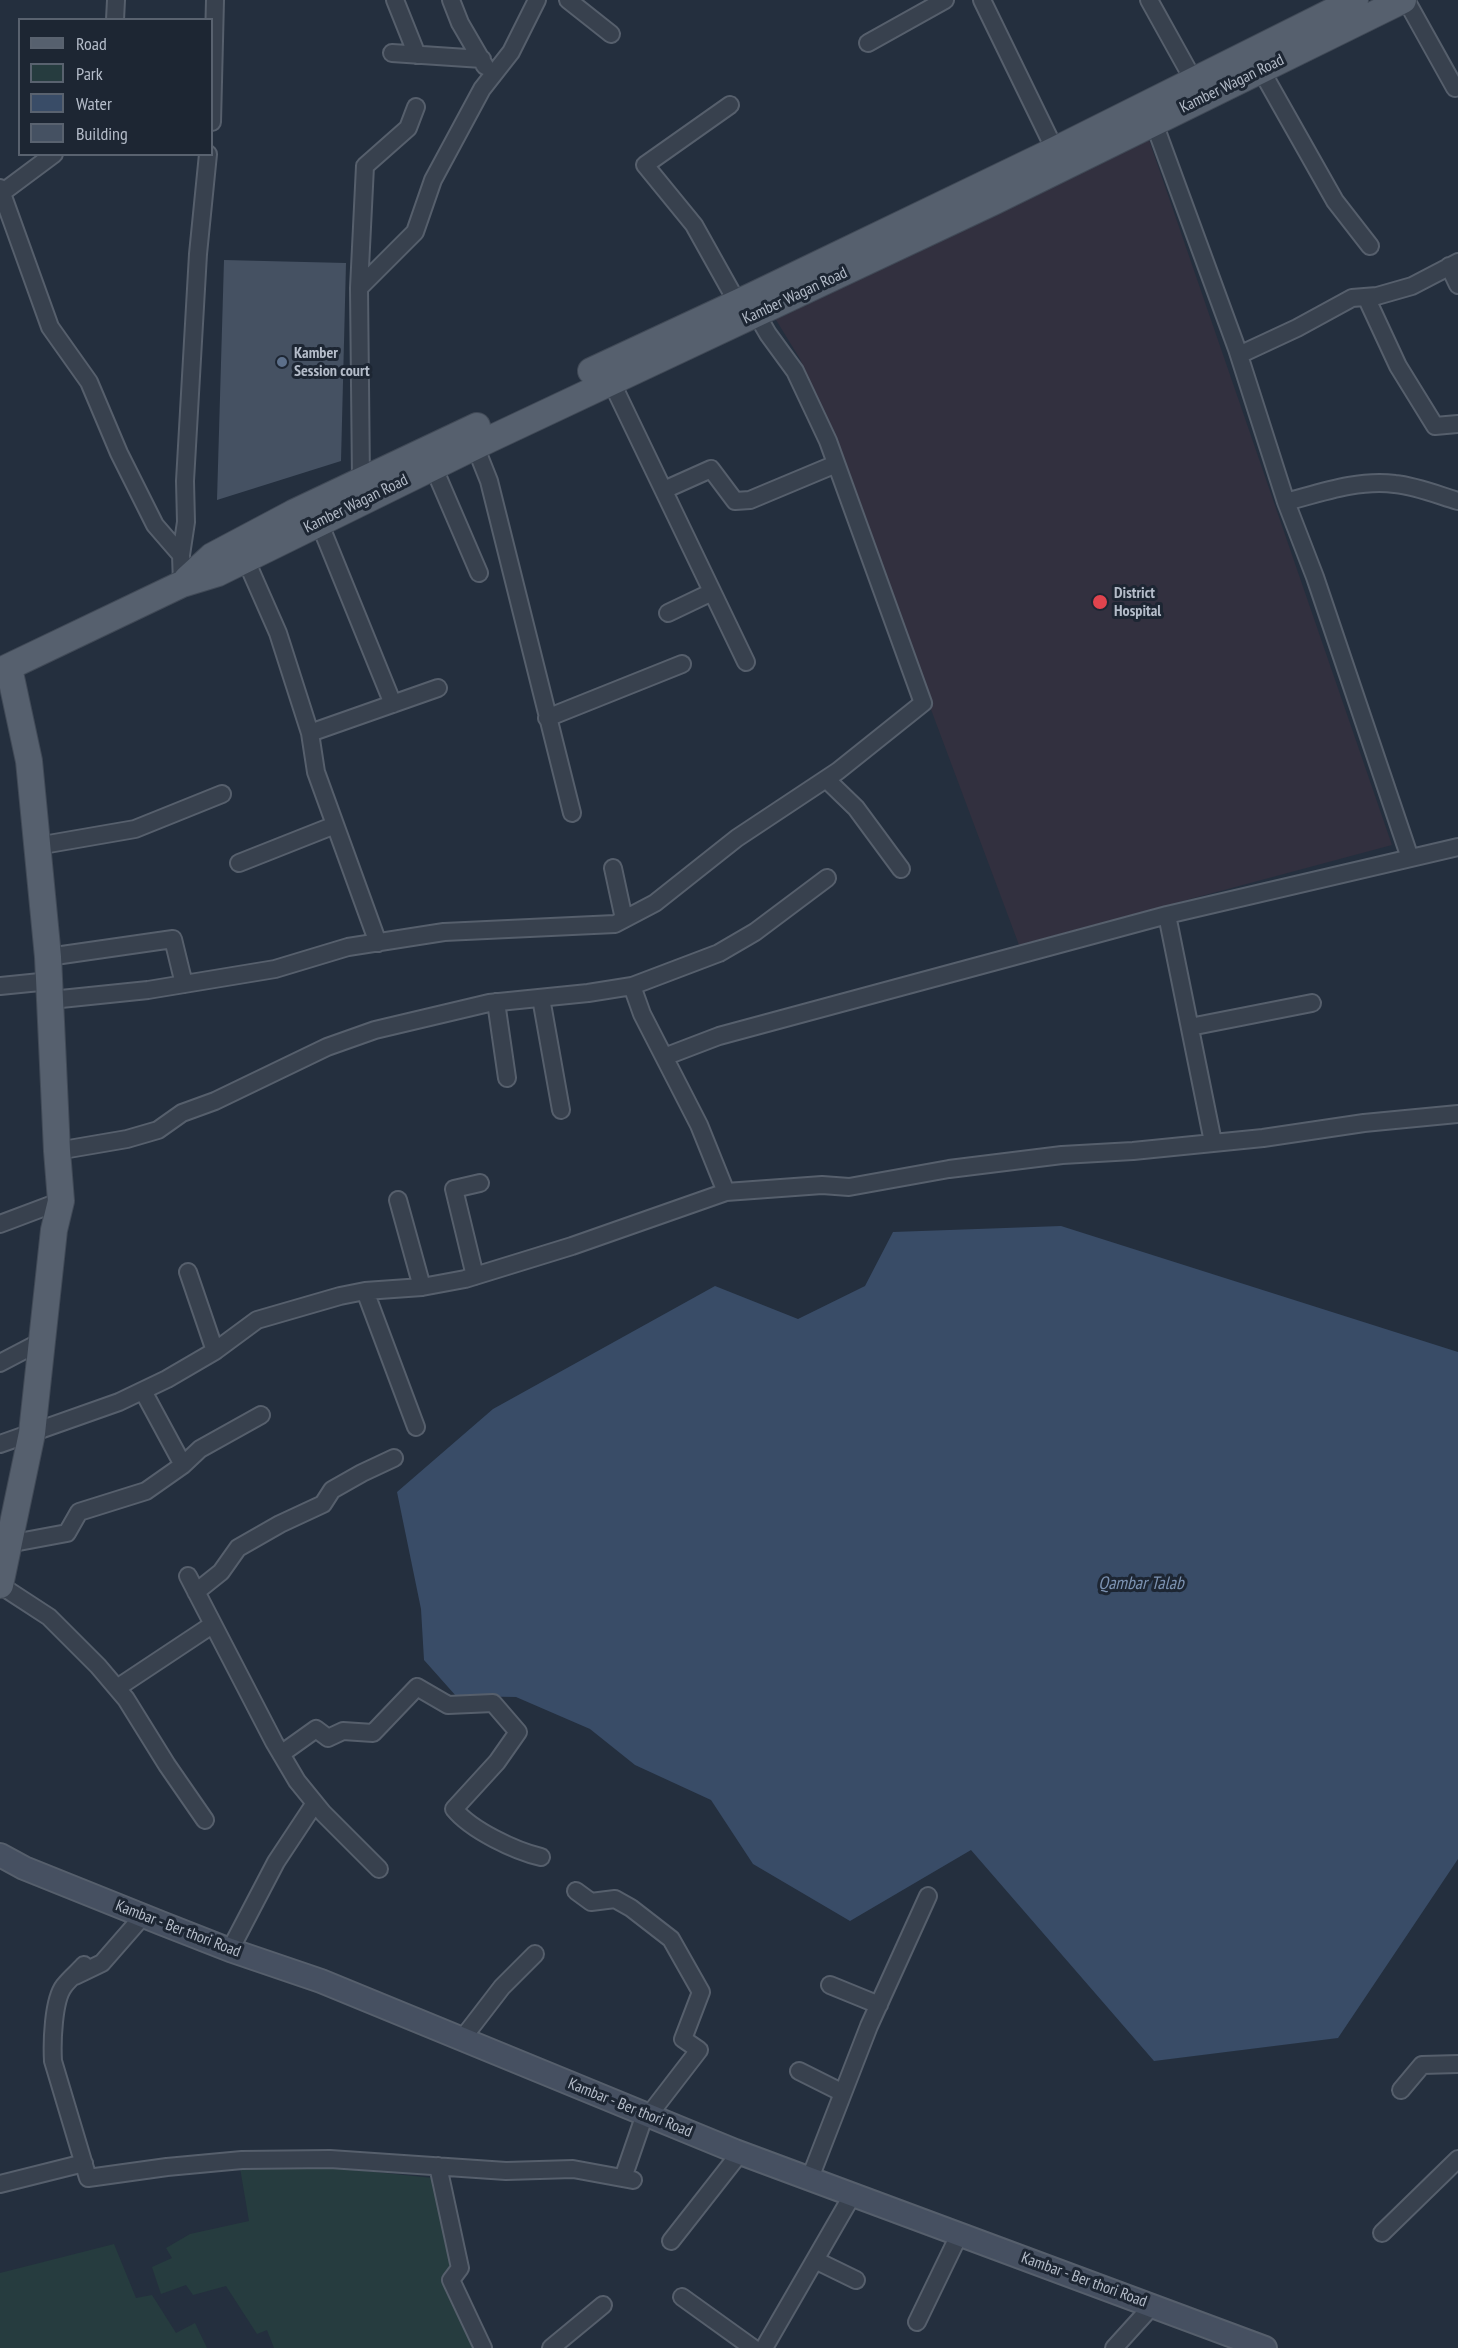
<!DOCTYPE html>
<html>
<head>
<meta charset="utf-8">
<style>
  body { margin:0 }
  #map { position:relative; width:1458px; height:2348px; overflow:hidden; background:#242f3e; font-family:"PT Sans Narrow",sans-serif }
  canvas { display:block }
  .legend { position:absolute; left:18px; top:18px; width:195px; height:138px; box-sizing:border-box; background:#1d2633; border:2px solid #59626f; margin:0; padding:8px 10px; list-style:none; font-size:18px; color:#b4bcc9 }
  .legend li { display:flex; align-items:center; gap:12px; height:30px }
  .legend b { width:30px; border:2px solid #59626f }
</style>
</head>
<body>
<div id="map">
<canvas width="1458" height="2348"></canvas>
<ul class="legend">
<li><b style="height:8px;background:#56606e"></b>Road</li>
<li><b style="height:16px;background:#263c3f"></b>Park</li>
<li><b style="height:16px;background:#394c67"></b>Water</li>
<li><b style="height:16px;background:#455162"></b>Building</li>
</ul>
</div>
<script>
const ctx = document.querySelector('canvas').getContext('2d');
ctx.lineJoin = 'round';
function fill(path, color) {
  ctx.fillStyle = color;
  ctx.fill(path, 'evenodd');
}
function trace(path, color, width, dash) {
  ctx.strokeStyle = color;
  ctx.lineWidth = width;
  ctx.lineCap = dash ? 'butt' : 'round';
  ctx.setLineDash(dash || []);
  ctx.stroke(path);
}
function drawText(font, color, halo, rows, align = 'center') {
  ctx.font = font + ' "PT Sans Narrow",sans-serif';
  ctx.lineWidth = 6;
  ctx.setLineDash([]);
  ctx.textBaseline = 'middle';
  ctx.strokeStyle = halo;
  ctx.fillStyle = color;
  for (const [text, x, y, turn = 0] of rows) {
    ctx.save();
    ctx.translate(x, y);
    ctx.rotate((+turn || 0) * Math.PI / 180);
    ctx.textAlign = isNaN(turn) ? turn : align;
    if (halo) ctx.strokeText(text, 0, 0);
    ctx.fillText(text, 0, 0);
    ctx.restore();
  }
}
fill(new Path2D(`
  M 1148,137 L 1392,845 L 1019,945 L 800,359 L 773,315 Z`), '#32303f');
fill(new Path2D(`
  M 307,2165 L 433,2178 L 478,2348 L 274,2348 L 267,2330 L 257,2334 L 226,2286 L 193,2295 L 186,2285 L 161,2294 L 152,2267 L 172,2258 L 166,2248 L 190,2234 L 249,2221 L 240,2168 Z
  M 114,2244 L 136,2298 L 152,2295 L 176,2333 L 195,2323 L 207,2348 L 0,2348 L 0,2273 Z`), '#263c3f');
fill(new Path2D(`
  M 1061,1226 L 1458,1352 L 1458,1859 L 1338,2038 L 1154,2061 L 971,1850 L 850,1921 L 753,1864 L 711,1800 L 635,1765 L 590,1729 L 516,1697 L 456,1696 L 424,1660 L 421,1609 L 397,1492 L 493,1409 L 715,1286 L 798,1319 L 865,1286 L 893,1232 Z`), '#394c67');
fill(new Path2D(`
  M 224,260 L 346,263 L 341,461 L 217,500 Z`), '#455162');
const street = new Path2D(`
  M 395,0 L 417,55
  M 451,0 L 460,23 L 485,66
  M 568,0 L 611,34
  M 982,0 L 1055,150
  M 1149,0 L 1194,81
  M 1406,0 L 1455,88
  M 115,20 L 116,0
  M 868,43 L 945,0
  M 392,53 L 482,59
  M 1261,70 L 1335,201 L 1370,246
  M 730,105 L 645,165 L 694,225 L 737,302
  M 212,122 L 215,0
  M 1154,123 L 1237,349 L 1286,502 L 1315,577 L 1410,858
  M 0,188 L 50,327 L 89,382 L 119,453 L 155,525 L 181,555
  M 3,192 L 54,154
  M 1449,266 L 1458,285
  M 359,288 L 415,232 L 433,180 L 482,89 L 511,52 L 537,0
  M 1366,297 L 1398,366 L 1435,426 L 1458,424
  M 1239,355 L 1297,328 L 1352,298 L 1377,296 L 1412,286 L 1458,262
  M 611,381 L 746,662
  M 475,446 L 489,481 L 572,813
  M 433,466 L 479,573
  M 361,480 L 359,288 L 365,166 L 408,128 L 416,107
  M 664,490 L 711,469 L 735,501 L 750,500 L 836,464
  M 1286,502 C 1320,493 1359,479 1395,484 C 1416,486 1438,495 1458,501
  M 319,522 L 393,704
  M 245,558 L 278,633 L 310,733 L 316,772 L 378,943
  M 182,584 L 181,555 L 186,522 L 185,481 L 198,254 L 208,154
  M 668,613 L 712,592
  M 547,718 L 682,664
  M 310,733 L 438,688
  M 826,779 L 856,808 L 901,869
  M 37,846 L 135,829 L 222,794
  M 239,863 L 335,825
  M 613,868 L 624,919
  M 1167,915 L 1213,1142
  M 48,957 L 173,939 L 184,984
  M 0,986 L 50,981
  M 632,986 L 642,1014 L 699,1125 L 726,1192
  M 541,998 L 561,1110
  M 51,1000 L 148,990 L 275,969 L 348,947 L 444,932 L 615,924 L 655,903 L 737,838 L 838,771 L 923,703 L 828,441 L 795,371 L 768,334 L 757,315
  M 496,1002 L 507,1078
  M 1190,1027 L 1312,1003
  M 664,1057 L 719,1036 L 1167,915 L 1458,847
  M 57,1151 L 127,1139 L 158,1130 L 182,1113 L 215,1101 L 327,1047 L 375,1030 L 489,1003 L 588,993 L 632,986 L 719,953 L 755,932 L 827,878
  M 398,1200 L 422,1287
  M 0,1224 L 61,1201
  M 188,1272 L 215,1351
  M 475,1276 L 454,1189 L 480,1183
  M 365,1291 L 416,1427
  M 0,1363 L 42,1341
  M 143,1391 L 183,1465
  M 0,1444 L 119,1402 L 167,1379 L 215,1351 L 257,1320 L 340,1296 L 365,1291 L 422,1287 L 465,1279 L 572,1246 L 726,1192 L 822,1185 L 849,1187 L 949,1169 L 1062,1155 L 1133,1151 L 1263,1138 L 1364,1123 L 1458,1114
  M 8,1544 L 67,1533 L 79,1512 L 146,1491 L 183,1465 L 200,1449 L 261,1415
  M 188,1576 L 274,1742 L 297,1781 L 323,1813 L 379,1869
  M 0,1585 L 49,1617 L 98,1666 L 126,1699 L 167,1765 L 205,1820
  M 196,1592 L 221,1572 L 238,1548 L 280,1524 L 323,1504 L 332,1490 L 362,1473 L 394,1458
  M 117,1688 L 212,1625
  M 281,1754 L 316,1729 L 328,1738 L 343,1731 L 373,1733 L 417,1687 L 448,1705 L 493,1703 L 518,1732 L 497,1762 L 454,1809 C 471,1830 515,1851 541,1857
  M 576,1891 L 591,1902 L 615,1899 L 631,1908 L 671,1939 L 701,1992 L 683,2039 L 699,2050 L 649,2115
  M 230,1950 L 276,1862 L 315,1803
  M 84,1965 C 78,1972 70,1978 64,1986 C 53,2000 52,2043 53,2061 L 88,2178 L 167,2167 L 242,2160 L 330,2159 L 506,2171 L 573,2169 L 633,2180
  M 75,1976 L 102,1963 L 143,1916
  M 830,1985 L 879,2005
  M 462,2039 L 502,1987 L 535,1954
  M 799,2071 L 843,2093
  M 1401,2090 L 1422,2065 L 1458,2064
  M 438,2166 L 460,2268 L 451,2280 L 483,2348
  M 623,2178 L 645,2114
  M 810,2178 L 869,2026 L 928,1896
  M 0,2184 L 84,2163
  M 1382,2233 L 1458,2159
  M 671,2241 L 740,2153
  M 815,2260 L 856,2280
  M 682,2297 L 753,2348
  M 917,2322 L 960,2233
  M 551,2348 L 603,2305
  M 764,2348 L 853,2194
  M 1114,2348 L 1153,2305`);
const secondary = new Path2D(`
  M 0,1855 L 24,1868 L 161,1923 L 230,1950 L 321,1981 L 735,2151 L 1265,2348`);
const primary = new Path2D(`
  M 591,371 L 752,296 L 1055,150 L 1355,0
  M 187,579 L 212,556 L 293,513 L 477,426
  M 0,671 L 182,584 L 218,573 L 488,440 L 993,202 L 1403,0
  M 0,1585 L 32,1433 L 54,1230 L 61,1201 L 57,1151 L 48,957 L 29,761 L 9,668`);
trace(street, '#565f6c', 20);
trace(secondary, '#565f6c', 26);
trace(primary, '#414a57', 28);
trace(street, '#38414e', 16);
trace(secondary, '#465061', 22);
trace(primary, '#56606e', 26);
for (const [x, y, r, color] of [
  [282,362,6,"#5c6f8a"],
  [1100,602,8,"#e0444e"]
]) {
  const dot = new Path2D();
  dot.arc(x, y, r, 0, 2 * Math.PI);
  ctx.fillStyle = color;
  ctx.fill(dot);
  trace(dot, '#1d2633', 2);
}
drawText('16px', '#b4bcc9', '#1d2633', [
  ["Kamber Wagan Road",1232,84,-26],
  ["Kamber Wagan Road",795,296,-25],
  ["Kamber Wagan Road",356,504,-26],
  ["Kambar - Ber thori Road",178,1929,21],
  ["Kambar - Ber thori Road",630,2108,22],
  ["Kambar - Ber thori Road",1084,2280,20]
]);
drawText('bold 16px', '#b4bcc9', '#1d2633', [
  ["Kamber",294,353],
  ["Session court",294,371],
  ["District",1114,593],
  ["Hospital",1114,611]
], 'left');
drawText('italic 18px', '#7c92b1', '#1d2633', [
  ["Qambar Talab",1141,1584]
]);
</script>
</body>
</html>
